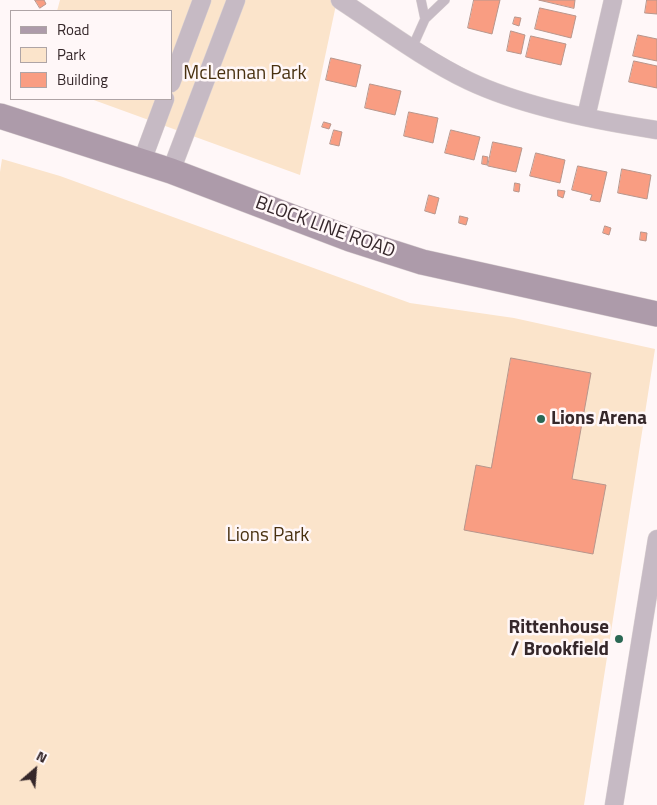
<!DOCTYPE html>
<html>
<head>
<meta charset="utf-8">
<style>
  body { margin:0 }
  #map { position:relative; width:657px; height:805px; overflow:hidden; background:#fff7f8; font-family:"Titillium Web",sans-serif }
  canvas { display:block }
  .legend { position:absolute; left:10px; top:10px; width:162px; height:90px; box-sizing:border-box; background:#fff7f8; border:1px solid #aea4a6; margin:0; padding:6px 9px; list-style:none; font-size:15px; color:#35272a }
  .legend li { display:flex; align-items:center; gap:10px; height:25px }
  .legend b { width:25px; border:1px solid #aea4a6 }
  .north { position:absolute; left:10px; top:745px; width:50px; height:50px; -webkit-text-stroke:4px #fff7f8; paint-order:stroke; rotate:27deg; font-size:14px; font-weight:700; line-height:20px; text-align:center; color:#35272a }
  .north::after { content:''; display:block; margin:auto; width:18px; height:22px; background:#35272a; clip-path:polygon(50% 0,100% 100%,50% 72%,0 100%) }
</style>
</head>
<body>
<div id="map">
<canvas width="657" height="805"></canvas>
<ul class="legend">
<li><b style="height:6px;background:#ad9baa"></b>Road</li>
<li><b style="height:14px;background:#fbe4cb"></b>Park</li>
<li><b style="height:14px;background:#f99d82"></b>Building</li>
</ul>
<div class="north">N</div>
</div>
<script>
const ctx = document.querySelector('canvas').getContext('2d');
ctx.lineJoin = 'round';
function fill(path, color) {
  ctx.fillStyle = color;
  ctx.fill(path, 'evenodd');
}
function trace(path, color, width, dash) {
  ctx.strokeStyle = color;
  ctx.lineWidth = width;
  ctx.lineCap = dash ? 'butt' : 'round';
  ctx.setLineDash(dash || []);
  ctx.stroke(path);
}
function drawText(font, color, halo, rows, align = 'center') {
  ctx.font = font + ' "Titillium Web",sans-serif';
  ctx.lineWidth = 5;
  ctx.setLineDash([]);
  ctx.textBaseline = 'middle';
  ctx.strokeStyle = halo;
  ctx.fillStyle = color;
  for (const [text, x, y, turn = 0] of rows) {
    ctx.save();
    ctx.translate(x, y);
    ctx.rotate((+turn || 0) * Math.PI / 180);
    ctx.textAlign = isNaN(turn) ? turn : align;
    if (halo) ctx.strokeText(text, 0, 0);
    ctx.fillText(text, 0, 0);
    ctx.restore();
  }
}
fill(new Path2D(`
  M 60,0 L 337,0 L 300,175 L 91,99 L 171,99 L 171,11 L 57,11 Z
  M 2,159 L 60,176 L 410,303 L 514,318 L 655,349 L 584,805 L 0,805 L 0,172 Z`), '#fbe4cb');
const building = new Path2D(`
  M 35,0 L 44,0 L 46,4 L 40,8 Z
  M 474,0 L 500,0 L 492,34 L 468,28 Z
  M 539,0 L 575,0 L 574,8 Z
  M 647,0 L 657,0 L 657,14 L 645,13 Z
  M 540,8 L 576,16 L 571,38 L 535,29 Z
  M 515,17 L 521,18 L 519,26 L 513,24 Z
  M 511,31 L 525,35 L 521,54 L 507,51 Z
  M 638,35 L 657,39 L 657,61 L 633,56 Z
  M 531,36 L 566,44 L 561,65 L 526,57 Z
  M 331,58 L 361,65 L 356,87 L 326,80 Z
  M 634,61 L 657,66 L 657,88 L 629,82 Z
  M 370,84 L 401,91 L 395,115 L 365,108 Z
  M 409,112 L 438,118 L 433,143 L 404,136 Z
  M 324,122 L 331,124 L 329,129 L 322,127 Z
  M 334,130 L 342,132 L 339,146 L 330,144 Z
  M 451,130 L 480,137 L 474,160 L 445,153 Z
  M 493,142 L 522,148 L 516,172 L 488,166 Z
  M 536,153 L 565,160 L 560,183 L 530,176 Z
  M 483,156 L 488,157 L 487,165 L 482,164 Z
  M 578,166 L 607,172 L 600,202 L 590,200 L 592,195 L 572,190 Z
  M 622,169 L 651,175 L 647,199 L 618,193 Z
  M 515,183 L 520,184 L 519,192 L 514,191 Z
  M 558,190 L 565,191 L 563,198 L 558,196 Z
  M 429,195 L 439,198 L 435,214 L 425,211 Z
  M 460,216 L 468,218 L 466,225 L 459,223 Z
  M 605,226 L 611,228 L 609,235 L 603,233 Z
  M 641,232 L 647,233 L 646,241 L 640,240 Z
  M 511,358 L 591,373 L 572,479 L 606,485 L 593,554 L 464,530 L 476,465 L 491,468 Z`);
fill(building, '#f99d82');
trace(building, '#b8968c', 1);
const lane = new Path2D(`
  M 421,0 L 425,19
  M 412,48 L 425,19 L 445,0`);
const street = new Path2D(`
  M 340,0 C 381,27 425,60 469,81 C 524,107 597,121 657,130
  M 171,83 L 202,0
  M 586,117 L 613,0
  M 142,161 L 165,99
  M 171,171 L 236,0
  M 614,805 L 657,539`);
const secondary = new Path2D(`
  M 0,116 L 171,171 L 350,239 L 422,262 L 657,314`);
trace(lane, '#dbd2d3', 10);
trace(street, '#dbd2d3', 19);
trace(secondary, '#dbd2d3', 26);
trace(lane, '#c6bac4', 9);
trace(street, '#c6bac4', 18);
trace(secondary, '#ad9baa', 25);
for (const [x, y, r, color] of [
  [541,419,5,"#2a6854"],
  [619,639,5,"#2a6854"]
]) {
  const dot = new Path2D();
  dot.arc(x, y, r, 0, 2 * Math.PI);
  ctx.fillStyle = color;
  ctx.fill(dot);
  trace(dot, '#fff7f8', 2);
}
drawText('19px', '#493110', '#fff7f8', [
  ["McLennan Park",245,74],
  ["Lions Park",268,536]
]);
drawText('19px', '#35272a', '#fff7f8', [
  ["BLOCK LINE ROAD",325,228,20]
]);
drawText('bold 19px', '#35272a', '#fff7f8', [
  ["Lions Arena",551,419],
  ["Rittenhouse",609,628,"right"],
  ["/ Brookfield",609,650,"right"]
], 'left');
</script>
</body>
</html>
